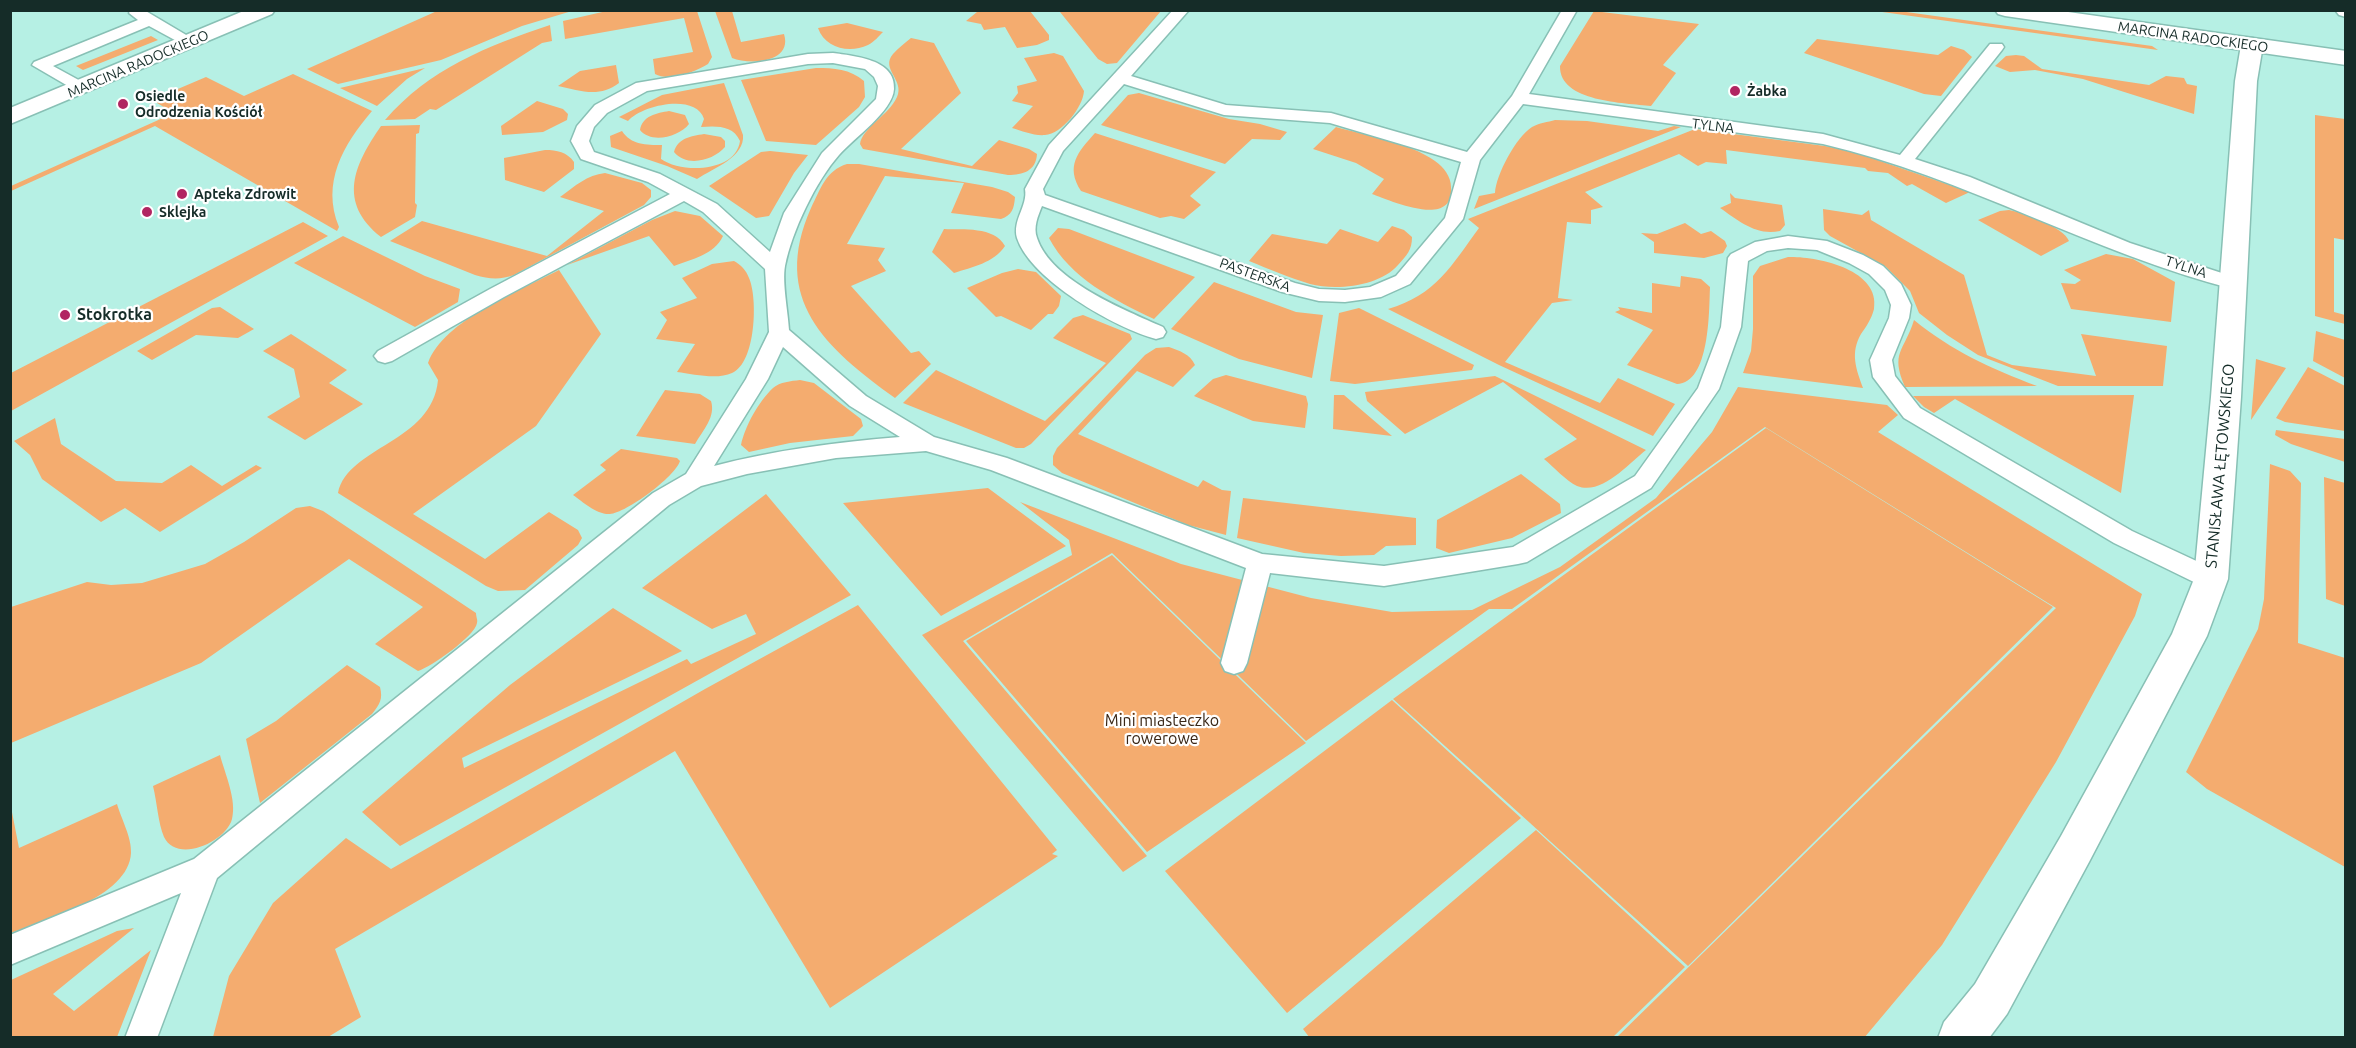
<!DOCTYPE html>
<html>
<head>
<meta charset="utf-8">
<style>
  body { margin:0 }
  #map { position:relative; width:2356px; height:1048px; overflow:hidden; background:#b6f0e4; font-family:Ubuntu,sans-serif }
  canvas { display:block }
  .frame { position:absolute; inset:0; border:12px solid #152c28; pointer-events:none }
</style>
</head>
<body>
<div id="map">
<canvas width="2356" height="1048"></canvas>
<div class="frame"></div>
</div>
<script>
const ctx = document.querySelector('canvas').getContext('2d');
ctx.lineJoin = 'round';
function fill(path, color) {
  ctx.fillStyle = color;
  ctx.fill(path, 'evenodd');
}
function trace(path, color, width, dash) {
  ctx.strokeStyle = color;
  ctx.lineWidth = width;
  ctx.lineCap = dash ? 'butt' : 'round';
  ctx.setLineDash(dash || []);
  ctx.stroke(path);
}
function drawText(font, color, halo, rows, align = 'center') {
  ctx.font = font + ' Ubuntu,sans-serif';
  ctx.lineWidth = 4.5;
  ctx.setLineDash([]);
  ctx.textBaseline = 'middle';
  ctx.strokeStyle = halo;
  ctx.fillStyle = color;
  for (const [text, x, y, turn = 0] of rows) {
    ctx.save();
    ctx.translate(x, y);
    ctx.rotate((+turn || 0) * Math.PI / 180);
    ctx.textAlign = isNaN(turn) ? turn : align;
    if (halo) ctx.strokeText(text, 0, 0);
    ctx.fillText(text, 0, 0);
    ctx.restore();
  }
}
fill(new Path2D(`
  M 611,10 L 697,11 L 712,57 L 708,64 C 695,72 669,82 655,74 L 653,59 L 693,52 L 684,18 L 565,39 L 563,21 Z
  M 437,11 L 572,11 L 522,26 L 441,60 L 338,84 L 307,69 Z
  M 715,11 L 732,11 L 741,42 L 784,34 C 793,63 750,65 732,58 Z
  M 972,11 L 1030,11 L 1049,35 L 1049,40 L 1037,45 L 1017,48 L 1005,27 L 984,30 L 981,24 L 966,21 L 977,12 Z
  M 1052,11 L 1161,11 L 1117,63 L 1107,64 L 1098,59 L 1060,12 Z
  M 1594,11 L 1699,24 L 1663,65 L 1676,73 L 1651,106 C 1625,103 1559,102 1560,66 Z
  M 1875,11 L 1899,11 L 2152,46 L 2158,50 Z
  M 847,23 L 883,32 C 879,36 874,42 868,45 C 849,54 825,48 818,28 Z
  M 550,25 L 552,41 L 542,43 L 436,110 L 430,109 L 415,119 L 385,120 C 429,69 487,46 550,25 Z
  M 151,36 L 158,40 L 83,70 L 76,66 Z
  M 911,38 L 934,43 L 961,93 L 901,149 L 972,166 L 999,140 L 1029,149 L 1037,154 C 1036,171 1023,175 1008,175 L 863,149 L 860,144 C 862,128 889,115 897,97 C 905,80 880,69 893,54 C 898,48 905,43 911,38 Z
  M 1817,39 L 1938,55 L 1951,46 L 1964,50 L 1972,57 L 1941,96 L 1924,94 L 1804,53 Z
  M 1054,53 L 1063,56 L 1084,91 C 1083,107 1062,134 1045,135 C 1034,136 1022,131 1012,128 L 1033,106 L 1012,101 L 1018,93 L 1017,86 L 1037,81 L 1024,58 Z
  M 2016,55 L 2024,56 L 2042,69 L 2149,85 L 2166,76 L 2184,78 L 2187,84 L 2197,86 L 2194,114 L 2083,79 L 2035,70 L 2010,72 L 1995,66 L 2006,56 Z
  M 616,65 L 619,83 C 600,98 580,91 558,86 L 580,71 Z
  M 425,68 L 407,79 L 377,106 L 340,88 Z
  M 816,68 C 834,68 850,69 864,81 L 865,97 L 859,107 L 816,145 L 766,141 L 741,80 Z
  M 293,74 L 372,111 C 343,145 321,183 339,227 L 337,231 L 155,126 L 11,191 L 11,186 L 174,113 L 152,100 L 206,77 L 244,96 Z
  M 724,83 L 743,135 C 745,157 714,168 697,179 L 667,166 L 611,147 L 610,136 L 622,131 C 631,145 646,145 662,145 L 661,159 C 682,174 736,172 740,141 C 733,125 716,126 701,127 L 704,119 C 696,93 642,105 628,121 L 619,117 L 662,95 Z
  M 1139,93 L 1229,119 L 1260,124 L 1287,132 L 1280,140 L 1252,139 L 1225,164 L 1101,125 L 1128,95 Z
  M 537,101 L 563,109 L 568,114 L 567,120 L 543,132 L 502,135 L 501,126 Z
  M 669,111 L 685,115 L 689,124 C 679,137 651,144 640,130 C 642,116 657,113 669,111 Z
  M 2315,115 L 2345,119 L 2345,240 L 2334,238 L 2334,312 L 2345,315 L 2345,324 L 2315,316 Z
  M 1555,120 L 1587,121 L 1658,131 L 1674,126 L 1681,127 L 1474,209 L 1479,196 L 1495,193 C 1496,175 1516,137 1532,127 C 1539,123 1548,122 1555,120 Z
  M 420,125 L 419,133 L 416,134 L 415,203 L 417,205 L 415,217 L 381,237 C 337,202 354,165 381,126 Z
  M 1336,127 C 1368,136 1408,142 1435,161 C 1444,167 1451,177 1451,187 C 1455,230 1389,200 1372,194 L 1384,179 L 1356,163 L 1313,149 Z
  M 1695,129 L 1825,146 L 1857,153 L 1970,192 L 1946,203 L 1912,184 L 1907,186 L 1888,173 L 1868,171 L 1865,168 L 1726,150 L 1727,164 L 1706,162 L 1698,166 L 1679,154 L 1585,192 L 1603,207 L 1591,210 L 1591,224 L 1567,222 L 1558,298 L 1573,300 L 1552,303 L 1505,362 L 1600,403 L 1618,378 L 1675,404 L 1653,436 L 1499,365 L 1388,309 C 1436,295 1451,266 1479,228 L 1468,219 Z
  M 1095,133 L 1216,172 L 1190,196 L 1201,205 L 1184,219 L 1171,216 L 1160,218 L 1081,191 C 1065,166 1078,152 1095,133 Z
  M 704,134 L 721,137 L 725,141 L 725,147 C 714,160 687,168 674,152 C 678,138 691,136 704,134 Z
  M 545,150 C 557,150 567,152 574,162 L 574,169 L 544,192 L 505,180 L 504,158 Z
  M 770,151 L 808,155 L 794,173 L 769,216 L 756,218 L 709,186 L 761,152 Z
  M 847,164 L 859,164 L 992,187 L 1008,192 L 1015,197 C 1014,209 1012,215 1001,219 L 951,213 L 964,183 L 885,176 L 847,244 L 885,248 L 878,260 L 886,271 L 851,286 L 911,353 L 919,351 L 931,364 L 895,398 C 826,348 770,300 811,208 C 820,190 826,170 847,164 Z
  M 605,173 L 642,183 L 651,190 L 651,197 L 644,205 L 514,275 C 500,280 489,279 475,275 L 390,241 L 422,221 L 547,256 L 604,211 L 560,197 C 575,186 587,175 605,173 Z
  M 1730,193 L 1735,198 L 1782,205 L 1785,225 L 1780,231 C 1756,236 1739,221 1720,208 L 1731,203 Z
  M 1823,209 L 1862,215 L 1869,210 L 1871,220 L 1964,275 L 1987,355 L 2012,365 L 2096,376 L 2081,334 L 2167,346 L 2163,386 L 2058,386 L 1978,355 L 1947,335 L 1919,313 L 1910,291 L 1886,267 L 1830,236 L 1824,230 Z
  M 2009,210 C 2024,213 2064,227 2069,241 L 2041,256 L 1978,220 L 2000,211 Z
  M 675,211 L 700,216 L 723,236 C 714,255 692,259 674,266 L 649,236 L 567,265 L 652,220 Z
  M 303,222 L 328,236 L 11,411 L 11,373 Z
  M 1685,223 L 1701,234 L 1711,231 L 1725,241 L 1727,246 L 1723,253 L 1704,258 L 1654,253 L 1654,242 L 1641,233 L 1657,234 Z
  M 1392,226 L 1404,230 L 1412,237 C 1412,250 1407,255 1398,265 C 1380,286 1337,291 1310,284 C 1290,278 1269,269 1249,261 L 1272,234 L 1327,244 L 1340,229 L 1378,242 Z
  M 1058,228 L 1069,229 L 1195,277 L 1154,319 C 1114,300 1070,278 1049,238 Z
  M 944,229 C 963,230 994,226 1005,246 C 994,263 972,267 954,273 L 932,252 Z
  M 343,236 L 425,276 L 460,289 L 458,302 L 415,327 L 294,263 Z
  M 2106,254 L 2133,259 L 2175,282 L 2171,322 L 2071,309 L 2061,283 L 2075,284 L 2081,280 L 2064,270 Z
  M 1788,257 C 1816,256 1881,269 1874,309 C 1872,318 1866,327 1861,334 C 1850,353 1856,369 1863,388 L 1743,373 L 1751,351 L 1753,329 L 1753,276 L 1760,266 Z
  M 734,261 C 741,265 746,270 749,278 C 758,298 756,363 732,373 C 717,380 693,374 677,372 L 695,344 L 656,339 L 667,320 L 660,312 L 697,298 L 682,278 L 712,264 Z
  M 1018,269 L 1036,272 L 1061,296 L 1059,306 L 1053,314 L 1048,314 L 1031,330 L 1001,316 L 996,317 L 967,288 L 1002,273 Z
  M 559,270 L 601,334 L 536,426 L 413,514 L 485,559 L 549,512 L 578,530 L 582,538 L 578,545 L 525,590 L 498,591 L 486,586 L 338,493 C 348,446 432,443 438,380 L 428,363 C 444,320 519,291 559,270 Z
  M 1681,276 L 1701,279 L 1710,287 C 1709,311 1710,383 1677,384 L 1627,365 L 1653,330 L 1615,312 L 1620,310 L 1618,307 L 1652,313 L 1652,283 L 1680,287 Z
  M 1214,282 L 1296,312 L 1323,315 L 1312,378 L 1239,359 L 1171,329 Z
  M 220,307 L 254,329 L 238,338 L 196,335 L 152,360 L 137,351 L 212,308 Z
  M 1359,308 L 1474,365 L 1472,370 L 1355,384 L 1330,381 L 1339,313 Z
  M 1083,315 L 1130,334 L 1132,339 L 1031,444 L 1024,448 L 1016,448 L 903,403 L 936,370 L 1045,421 L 1106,363 L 1053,338 L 1073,318 Z
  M 1914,320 C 1952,351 1990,368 2037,386 L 1905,387 C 1890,352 1904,352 1914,320 Z
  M 2316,331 L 2345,340 L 2345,378 L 2313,361 Z
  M 291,334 L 347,370 L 329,383 L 363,404 L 305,440 L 267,417 L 300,397 L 294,369 L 263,351 Z
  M 1169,347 C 1180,351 1190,354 1195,365 L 1173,387 L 1137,371 L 1078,434 L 1198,487 L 1203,480 L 1222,490 L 1231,491 L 1226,535 L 1188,525 L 1062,473 L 1053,465 L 1053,456 L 1057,448 L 1145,355 L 1156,348 Z
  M 2256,359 L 2286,368 L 2251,420 Z
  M 2308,367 L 2345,386 L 2345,431 L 2285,422 L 2276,418 Z
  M 1226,375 L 1306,396 L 1308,404 L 1305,428 L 1253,421 L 1194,396 L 1213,379 Z
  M 1495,376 L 1646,450 C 1629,463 1602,496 1577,486 C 1566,481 1554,467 1544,459 L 1577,439 L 1503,382 L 1405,434 L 1367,401 L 1365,392 Z
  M 800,380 L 814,383 L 861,419 L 863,426 L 853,436 L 790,443 L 749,452 L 741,445 C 745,426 759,401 773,388 C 780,382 791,381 800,380 Z
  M 1738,387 L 1887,405 L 1898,415 L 1878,432 L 2142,594 L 2135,616 L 2056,762 L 1942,945 L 1864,1038 L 1617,1037 L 2056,608 L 1765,427 L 1512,609 L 1489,609 L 1306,741 L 1112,553 L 963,641 L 1147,856 L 1123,872 L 922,635 L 1072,555 L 1069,540 L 1020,502 L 1181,564 L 1311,598 L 1392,612 L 1472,610 L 1560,567 L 1656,498 L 1712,432 Z
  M 665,390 L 700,394 L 711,401 C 716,417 703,430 695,444 L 636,436 Z
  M 1334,395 L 1344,395 L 1392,436 L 1333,429 Z
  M 2134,395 L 2121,493 L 1955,399 L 1934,413 L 1924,407 L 1913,396 Z
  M 55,418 L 61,444 L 116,481 L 162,483 L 191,465 L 222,486 L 256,465 L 262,468 L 160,532 L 125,508 L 101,522 L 42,479 L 30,455 L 14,441 Z
  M 1766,428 L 2053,607 L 1688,966 L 1393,699 Z
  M 2276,430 L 2345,439 L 2345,462 L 2291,444 L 2275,435 Z
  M 621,449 L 677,458 L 680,461 C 675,477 626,513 610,514 C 597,515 583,502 573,495 L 606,470 L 600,465 Z
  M 2270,464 L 2290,471 L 2301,483 L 2298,643 L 2345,658 L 2345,867 L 2207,789 L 2186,772 L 2258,629 L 2264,599 Z
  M 1521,474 L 1560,504 L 1561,513 L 1512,538 L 1449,553 L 1436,548 L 1437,520 Z
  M 2324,477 L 2345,483 L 2345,606 L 2326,599 Z
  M 988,488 L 1066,546 L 941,616 L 843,503 Z
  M 766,494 L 851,595 L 400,846 L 362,812 L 510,685 L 613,608 L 682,651 L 462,758 L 464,768 L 687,659 L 691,664 L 756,634 L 746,614 L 712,629 L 642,588 Z
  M 1243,498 L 1416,518 L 1416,545 L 1386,546 L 1374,555 L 1341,556 L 1304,553 L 1237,538 Z
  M 310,506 L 323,511 L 476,613 C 476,617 478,620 477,623 C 475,636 431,667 418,671 L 375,644 L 423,607 L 349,559 L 201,663 L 11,743 L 11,607 L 87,582 L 111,585 L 142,583 L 205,564 L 244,542 L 296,508 Z
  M 1112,555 L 1306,743 L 1147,852 L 966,641 Z
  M 858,605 L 1057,850 L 1052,854 L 1058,856 L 830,1008 L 675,751 L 335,949 L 361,1017 L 328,1037 L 213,1037 L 229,976 L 273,903 L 346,838 L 391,869 L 705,689 Z
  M 347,665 L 380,687 C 383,699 380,704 372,714 L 260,803 L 246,739 L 276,721 Z
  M 1392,700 L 1521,818 L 1287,1013 L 1165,871 Z
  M 220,755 C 225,774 237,800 232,819 C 226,842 177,864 164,837 C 158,823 157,802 153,786 Z
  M 117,804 C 121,818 132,838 131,853 C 129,897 45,920 11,933 L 11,807 L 19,848 Z
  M 1536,830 L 1685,967 L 1613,1037 L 1309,1037 L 1303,1029 Z
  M 134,928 L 53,994 L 74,1011 L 151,950 L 117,1037 L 11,1037 L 11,980 L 117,931 Z`), '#f4ac6f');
const lane = new Path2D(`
  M 131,10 L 144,10 L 198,42 L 196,45 L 184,45 L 149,26 L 53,66 L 86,84 L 88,88 L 80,93 L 32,65 L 34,62 L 138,20 L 129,13 Z
  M 1173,10 L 1189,10 L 1131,76 L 1226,105 L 1331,113 L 1467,152 L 1512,96 L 1562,10 L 1577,10 L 1529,94 L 1823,134 L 1900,155 L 1990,44 L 2002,44 L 2004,47 L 2002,50 L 1915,159 L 1970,177 L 2130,243 L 2240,279 L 2243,283 L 2240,287 L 2233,289 C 2092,253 1965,177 1823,144 L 1523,104 L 1480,160 L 1463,219 L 1410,284 L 1381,297 L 1345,302 L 1319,301 L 1282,292 L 1042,206 C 1038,216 1033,227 1037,238 C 1051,281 1125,310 1163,327 L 1166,332 L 1163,337 L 1156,339 C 1115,328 1031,280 1017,238 C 1012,220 1028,206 1025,189 L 1049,145 ZM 1124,84 L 1224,115 L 1330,123 L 1461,162 L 1445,218 L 1396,276 L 1370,287 L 1345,290 L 1319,289 L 1295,283 L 1045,195 L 1043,189 L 1063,151 Z
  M 833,53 C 854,56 896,59 894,89 C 893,111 854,138 839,155 C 816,181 792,231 785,266 C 782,283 788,311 789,330 L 866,396 L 934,437 L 1007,458 L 1262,554 L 1384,566 L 1513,547 L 1635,476 L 1698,388 L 1721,327 L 1728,258 L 1731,254 L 1755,242 L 1788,236 L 1827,241 L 1863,255 L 1883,266 L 1901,284 L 1911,305 L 1909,318 L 1892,360 L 1895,376 L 1920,408 L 2132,531 L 2220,572 L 2223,579 L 2220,586 L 2211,589 L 2202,586 L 2114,543 L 1904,418 L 1873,377 L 1870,360 L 1889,318 L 1891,305 L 1885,290 L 1869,274 L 1849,263 L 1817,250 L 1788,248 L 1767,251 L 1748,261 L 1741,327 L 1719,389 L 1651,488 L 1527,562 L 1518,564 L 1384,586 L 1270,573 L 1247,663 L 1243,671 L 1234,674 L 1225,671 L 1221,663 L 1246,568 L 991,470 L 926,451 L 836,458 L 747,474 L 701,486 L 669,505 L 217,878 L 157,1038 L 125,1038 L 181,893 L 10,965 L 10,935 L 194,859 L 653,493 L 686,474 L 746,379 L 769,332 L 765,269 L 703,212 L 684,201 L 504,297 L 392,361 L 385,363 L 378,361 L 374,356 L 378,351 L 490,289 L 670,194 L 648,182 L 581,159 L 571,141 L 577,126 L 595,105 L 636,83 L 808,54 ZM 833,63 L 865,69 L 874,77 L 878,86 L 876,99 L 822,153 L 784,213 L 770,252 L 717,204 L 660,174 L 594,152 L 589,141 L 594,127 L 607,113 L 647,91 L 808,64 ZM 783,347 L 850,406 L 900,437 C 837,442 775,450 714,466 L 768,379 Z`);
const street = new Path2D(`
  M 2335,10 L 2346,10 L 2346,17 L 2339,15 Z
  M 2252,38 L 2260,40 L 2263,45 L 2257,81 L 2241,397 L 2228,579 L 2207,636 L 2089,862 L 2007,1014 L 1989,1038 L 1938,1038 L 1944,1022 L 1975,984 L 2061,836 L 2172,634 L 2194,579 L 2211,397 L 2235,81 L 2241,45 L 2244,40 Z`);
const secondary = new Path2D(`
  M 246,10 L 275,10 L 272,14 L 10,124 L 10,108 Z
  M 1995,10 L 2054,10 L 2346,51 L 2346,65 L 2005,16 L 1998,14 Z`);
trace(lane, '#88c0b5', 3);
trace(street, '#88c0b5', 3);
trace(secondary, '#88c0b5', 3);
fill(lane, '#fff');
fill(street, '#fff');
fill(secondary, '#fff');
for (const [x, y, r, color] of [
  [1735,91,6,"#b12561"],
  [123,104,6,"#b12561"],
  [182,194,6,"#b12561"],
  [147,212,6,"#b12561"],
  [65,315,6,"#b12561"]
]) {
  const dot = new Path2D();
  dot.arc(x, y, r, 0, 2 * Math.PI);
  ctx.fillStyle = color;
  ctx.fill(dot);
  trace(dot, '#fff', 2);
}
drawText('14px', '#152c28', '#fff', [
  ["MARCINA RADOCKIEGO",2193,37,8],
  ["MARCINA RADOCKIEGO",138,64,-23],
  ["TYLNA",1713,126,7],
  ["TYLNA",2186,267,18],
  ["PASTERSKA",1255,275,20]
]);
drawText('bold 14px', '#152c28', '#fff', [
  ["Żabka",1747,91],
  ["Osiedle",135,96],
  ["Odrodzenia Kościół",135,112],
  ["Apteka Zdrowit",194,194],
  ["Sklejka",159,212]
], 'left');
drawText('bold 16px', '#152c28', '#fff', [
  ["Stokrotka",77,315]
], 'left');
drawText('16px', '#152c28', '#fff', [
  ["STANISŁAWA ŁĘTOWSKIEGO",2220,466,-85]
]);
drawText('16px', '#392616', '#fff', [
  ["Mini miasteczko",1162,721],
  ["rowerowe",1162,739]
]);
</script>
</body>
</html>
